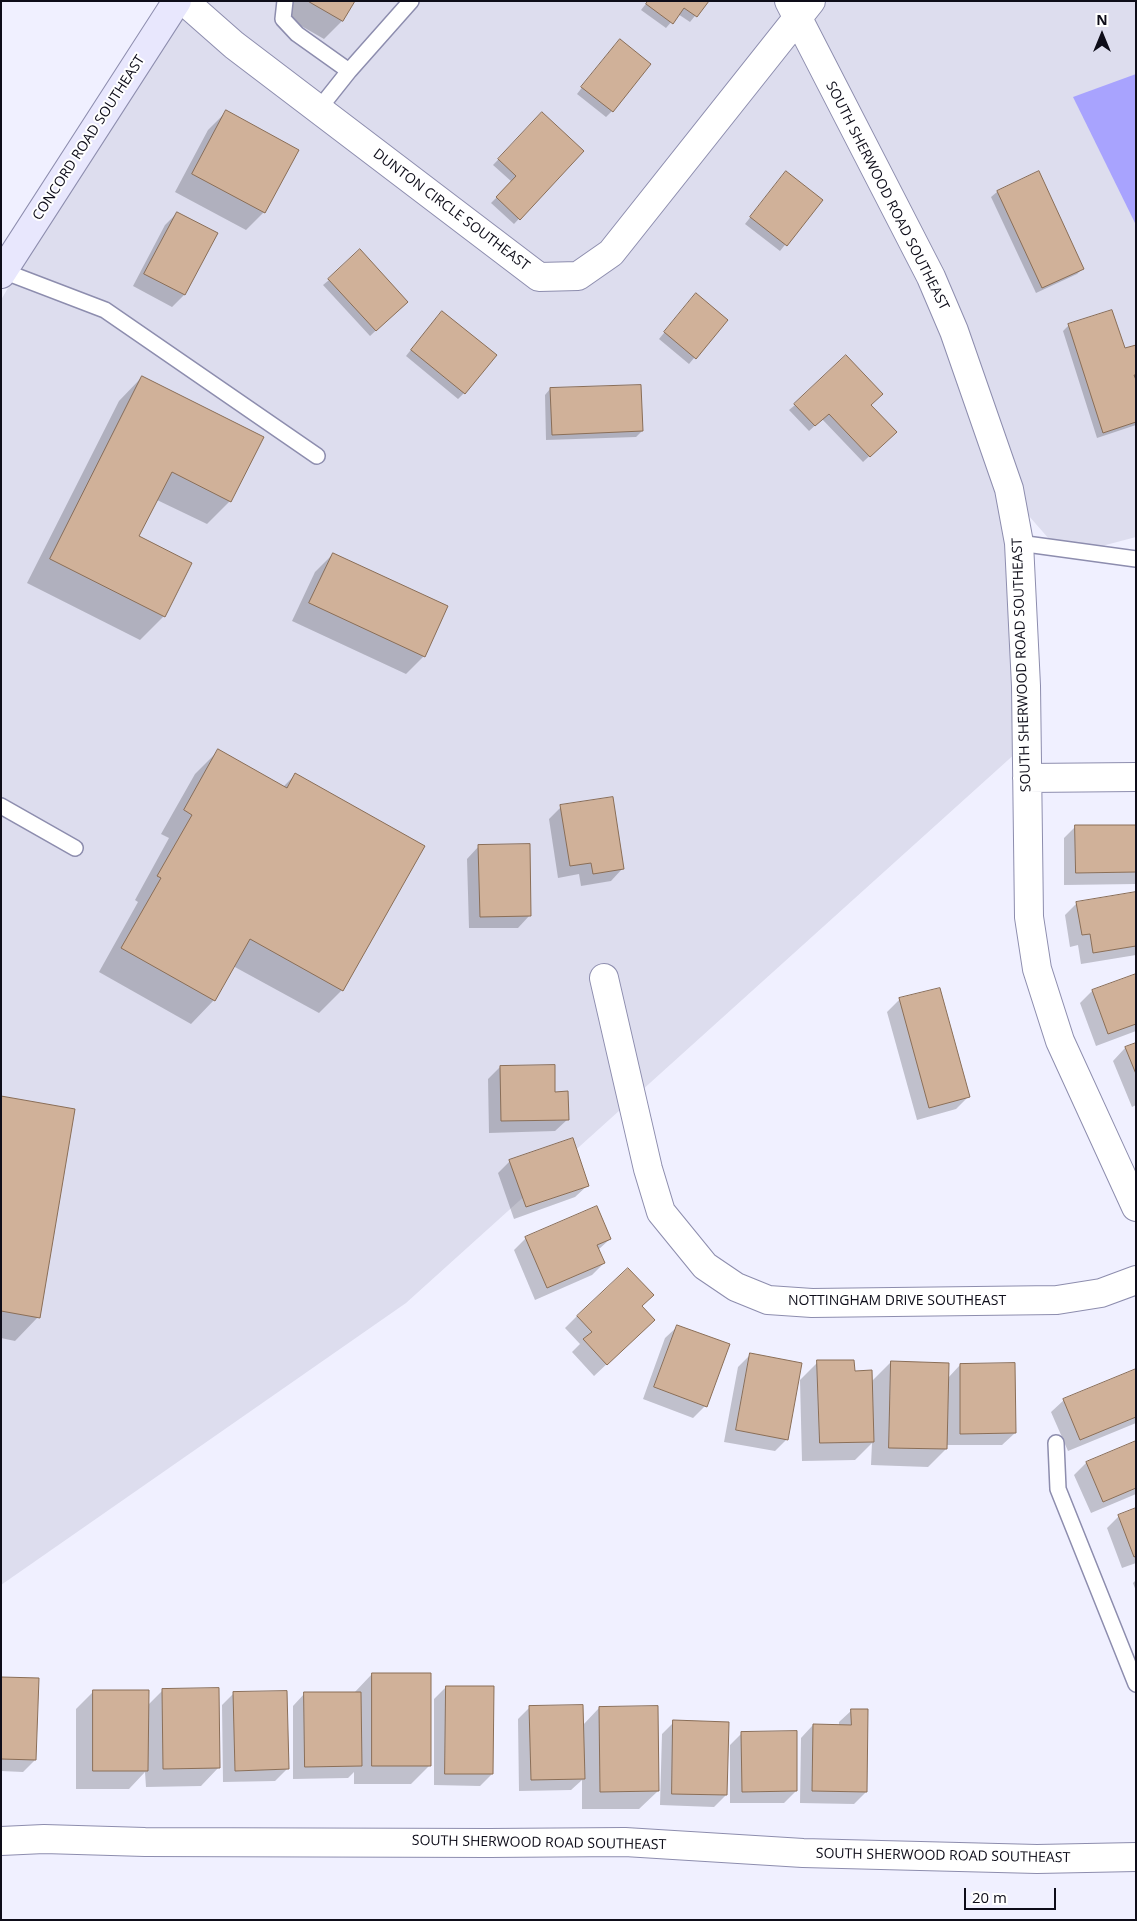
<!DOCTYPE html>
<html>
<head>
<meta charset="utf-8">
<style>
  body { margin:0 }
  #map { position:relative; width:1137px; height:1921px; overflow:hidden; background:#f0f0ff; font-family:"Open Sans",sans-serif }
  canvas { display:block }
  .frame { position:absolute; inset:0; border:2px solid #0e0d19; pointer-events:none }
  .north { position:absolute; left:1077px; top:10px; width:50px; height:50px; -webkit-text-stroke:4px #fff; paint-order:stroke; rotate:0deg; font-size:14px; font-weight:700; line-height:20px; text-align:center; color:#0e0d19 }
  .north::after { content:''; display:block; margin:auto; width:18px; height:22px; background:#0e0d19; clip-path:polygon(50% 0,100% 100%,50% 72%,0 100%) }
  .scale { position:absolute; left:964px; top:1888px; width:92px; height:22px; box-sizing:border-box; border:2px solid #0e0d19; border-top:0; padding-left:6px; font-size:15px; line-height:18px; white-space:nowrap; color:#0e0d19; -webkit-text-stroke:4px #fff; paint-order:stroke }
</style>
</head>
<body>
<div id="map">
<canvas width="1137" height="1921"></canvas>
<div class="frame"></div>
<div class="north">N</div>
<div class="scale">20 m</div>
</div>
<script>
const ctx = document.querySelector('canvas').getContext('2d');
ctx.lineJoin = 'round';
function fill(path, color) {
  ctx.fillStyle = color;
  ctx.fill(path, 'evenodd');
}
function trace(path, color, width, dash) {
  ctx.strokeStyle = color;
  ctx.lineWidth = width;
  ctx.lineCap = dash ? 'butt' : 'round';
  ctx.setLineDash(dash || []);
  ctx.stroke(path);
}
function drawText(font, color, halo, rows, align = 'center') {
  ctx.font = font + ' "Open Sans",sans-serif';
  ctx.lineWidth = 4;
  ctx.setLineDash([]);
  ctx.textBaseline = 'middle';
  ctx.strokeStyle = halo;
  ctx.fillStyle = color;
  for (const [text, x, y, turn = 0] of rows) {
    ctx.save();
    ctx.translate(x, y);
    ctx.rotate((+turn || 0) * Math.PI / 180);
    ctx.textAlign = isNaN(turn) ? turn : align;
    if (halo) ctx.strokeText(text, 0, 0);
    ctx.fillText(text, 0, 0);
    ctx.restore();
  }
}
fill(new Path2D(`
  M 174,1 L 1136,1 L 1136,537 L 1064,556 L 1014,499 L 1038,733 L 406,1303 L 1,1585 L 1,300 Z`), '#dde');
fill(new Path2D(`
  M 1136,74 L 1136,225 L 1073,97 Z`), '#a8a3fe');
fill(new Path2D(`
  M 292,1 L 353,1 L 342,21 L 324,39 L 284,16 Z
  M 648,1 L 707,1 L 690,22 L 678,14 L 666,28 L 641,10 Z
  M 614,46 L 612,111 L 606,117 L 577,94 Z
  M 226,112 L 264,212 L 246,230 L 175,192 L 208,130 Z
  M 542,114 L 582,151 L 514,224 L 491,203 L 512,182 L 493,165 Z
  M 1039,173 L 1083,268 L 1077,274 L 1036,293 L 991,197 L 997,192 Z
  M 781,178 L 821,200 L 780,251 L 745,224 Z
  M 177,213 L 216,234 L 184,295 L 172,307 L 133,286 L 165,225 Z
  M 329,280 L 400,308 L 370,336 L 323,285 Z
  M 690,301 L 726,320 L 689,364 L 659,339 Z
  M 436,318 L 464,393 L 458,399 L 406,356 Z
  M 1069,325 L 1124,350 L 1136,346 L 1136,378 L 1134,378 L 1136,384 L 1136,425 L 1097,438 L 1063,331 Z
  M 142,377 L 230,501 L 207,524 L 157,500 L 138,537 L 191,564 L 164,616 L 140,640 L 27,583 L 119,401 Z
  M 550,389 L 642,431 L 636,437 L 546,440 L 545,395 Z
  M 795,405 L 870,405 L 895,432 L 863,462 L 822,419 L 809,431 L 789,410 Z
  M 333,554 L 424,656 L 406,674 L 292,621 L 315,572 Z
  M 218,751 L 283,787 L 295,775 L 342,990 L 319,1013 L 233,966 L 214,1000 L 191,1024 L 99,972 L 138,902 L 135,900 L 169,838 L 161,834 L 195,774 Z
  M 561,807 L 623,868 L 611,881 L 581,886 L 579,874 L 558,878 L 549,819 Z
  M 1076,826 L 1136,826 L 1136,884 L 1064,885 L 1064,838 Z
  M 479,846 L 530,915 L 518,928 L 469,928 L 467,859 Z
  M 1136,893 L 1136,955 L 1081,964 L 1078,945 L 1070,947 L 1065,915 L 1077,903 Z
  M 1136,975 L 1136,1031 L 1096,1046 L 1080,1003 L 1092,991 Z
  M 900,999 L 968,1097 L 956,1109 L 917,1120 L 887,1012 Z
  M 1136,1044 L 1136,1105 L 1132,1107 L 1113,1061 L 1125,1048 Z
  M 500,1067 L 554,1093 L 568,1119 L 555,1131 L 489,1133 L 488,1079 Z
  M 1,1098 L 38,1317 L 15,1341 L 1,1338 Z
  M 510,1161 L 588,1185 L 575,1197 L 514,1219 L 498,1173 Z
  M 526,1238 L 610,1239 L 598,1250 L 604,1263 L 592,1275 L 535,1300 L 514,1250 Z
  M 640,1306 L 641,1332 L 594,1376 L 572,1352 L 580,1344 L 565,1328 L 577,1316 Z
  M 678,1326 L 705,1406 L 693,1418 L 643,1399 L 665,1338 Z
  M 750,1355 L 787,1439 L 775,1451 L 724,1442 L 738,1367 Z
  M 818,1362 L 853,1372 L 871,1382 L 891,1362 L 948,1378 L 960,1365 L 1015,1433 L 1002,1445 L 946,1445 L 946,1449 L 928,1467 L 871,1465 L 872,1443 L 855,1460 L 802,1461 L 800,1380 Z
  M 1136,1370 L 1136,1423 L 1068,1451 L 1051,1412 L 1064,1400 Z
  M 1136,1442 L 1136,1494 L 1091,1513 L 1074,1475 L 1086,1463 Z
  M 1136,1510 L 1136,1563 L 1122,1568 L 1107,1528 L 1119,1516 Z
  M 1136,1580 L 1136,1591 L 1133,1583 Z
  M 372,1674 L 429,1766 L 411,1784 L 354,1784 L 354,1772 L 348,1778 L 293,1779 L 293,1706 L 305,1693 L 354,1693 Z
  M 1,1678 L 35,1760 L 23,1772 L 1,1771 Z
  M 446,1687 L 492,1774 L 480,1786 L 434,1785 L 434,1699 Z
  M 163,1690 L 219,1767 L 201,1786 L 146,1787 L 145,1772 L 129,1789 L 76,1789 L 76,1709 L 94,1691 L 148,1705 Z
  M 234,1693 L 287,1769 L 275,1781 L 223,1782 L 222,1705 Z
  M 530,1707 L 583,1725 L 599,1708 L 658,1791 L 639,1809 L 582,1809 L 582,1780 L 571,1790 L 519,1791 L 518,1719 Z
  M 852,1710 L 866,1792 L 854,1804 L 800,1803 L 801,1738 L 813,1725 L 839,1726 L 839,1722 Z
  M 674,1722 L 726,1795 L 714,1807 L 660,1805 L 662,1734 Z
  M 742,1733 L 796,1791 L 784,1803 L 730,1803 L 730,1745 Z`), '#0003');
const building = new Path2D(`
  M 308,1 L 355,1 L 343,21 Z
  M 648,1 L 709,1 L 697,17 L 684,8 L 673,24 L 646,4 Z
  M 620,39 L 651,64 L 613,112 L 581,87 Z
  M 226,110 L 299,150 L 265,213 L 192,174 Z
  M 542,112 L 584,151 L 520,220 L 496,197 L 516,176 L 498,159 Z
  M 786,171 L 823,200 L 787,246 L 750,217 Z
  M 1039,171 L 1084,269 L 1042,288 L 997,191 Z
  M 177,212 L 218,233 L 185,295 L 144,274 Z
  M 360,249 L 408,302 L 376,331 L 328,279 Z
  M 696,293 L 728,320 L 696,359 L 664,332 Z
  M 1112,310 L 1125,348 L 1136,345 L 1136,375 L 1134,375 L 1136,380 L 1136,422 L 1103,433 L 1068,324 Z
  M 442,311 L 497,355 L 465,394 L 411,350 Z
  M 846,355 L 883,394 L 871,405 L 897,432 L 870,457 L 829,414 L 815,426 L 794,404 Z
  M 142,376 L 264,437 L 231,502 L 172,472 L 139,536 L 192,563 L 165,617 L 50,559 Z
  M 641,385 L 643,431 L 552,435 L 550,388 Z
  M 333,553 L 448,606 L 425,657 L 309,603 Z
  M 218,749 L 287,788 L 295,773 L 425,846 L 343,991 L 250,939 L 215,1001 L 121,948 L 161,878 L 157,876 L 192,815 L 184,810 Z
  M 613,797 L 624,869 L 593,874 L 591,863 L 570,866 L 560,805 Z
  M 1075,825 L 1136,825 L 1136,872 L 1076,873 Z
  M 530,844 L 531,916 L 480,917 L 478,845 Z
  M 1136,892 L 1136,946 L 1093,953 L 1090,934 L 1082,935 L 1076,902 Z
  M 1136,974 L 1136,1024 L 1108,1034 L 1092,990 Z
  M 940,988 L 970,1097 L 929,1108 L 899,998 Z
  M 1136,1043 L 1136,1074 L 1125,1047 Z
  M 555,1065 L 555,1092 L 568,1091 L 569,1120 L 501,1121 L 500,1066 Z
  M 1,1096 L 75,1109 L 40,1318 L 1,1311 Z
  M 573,1138 L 589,1186 L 526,1207 L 509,1160 Z
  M 597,1206 L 611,1239 L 597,1245 L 605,1263 L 547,1288 L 525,1237 Z
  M 628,1268 L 654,1295 L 642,1306 L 655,1320 L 607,1365 L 583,1339 L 592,1332 L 577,1316 Z
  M 677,1325 L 730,1344 L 707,1407 L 654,1387 Z
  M 750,1353 L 802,1363 L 788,1440 L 736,1430 Z
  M 817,1360 L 854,1360 L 855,1371 L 872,1370 L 874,1442 L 820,1443 Z
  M 891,1361 L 949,1363 L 947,1449 L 889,1448 Z
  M 1015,1363 L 1016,1433 L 960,1434 L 960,1364 Z
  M 1136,1369 L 1136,1417 L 1080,1440 L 1063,1399 Z
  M 1136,1441 L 1136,1488 L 1103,1502 L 1086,1462 Z
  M 1136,1508 L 1136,1556 L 1134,1557 L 1118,1515 Z
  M 372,1673 L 431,1673 L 431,1766 L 372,1766 Z
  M 1,1677 L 39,1678 L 36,1760 L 1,1759 Z
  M 446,1686 L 494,1686 L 493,1774 L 445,1774 Z
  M 219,1688 L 220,1768 L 163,1769 L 162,1689 Z
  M 93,1690 L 149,1690 L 148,1771 L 93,1771 Z
  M 287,1691 L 289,1769 L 235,1771 L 233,1692 Z
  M 304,1692 L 361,1692 L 362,1766 L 305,1767 Z
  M 583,1705 L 585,1779 L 531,1780 L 529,1706 Z
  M 658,1706 L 659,1791 L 600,1792 L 599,1707 Z
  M 851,1709 L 868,1709 L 867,1792 L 812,1791 L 813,1724 L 851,1725 Z
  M 673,1720 L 729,1722 L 727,1795 L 672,1794 Z
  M 797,1731 L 797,1791 L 742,1792 L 741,1732 Z`);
fill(building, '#d0b199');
trace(building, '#8a6e57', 1);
const lane = new Path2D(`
  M 285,1 L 283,19 L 297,34 L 349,71
  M 318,110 L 349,71 L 411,1
  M 3,271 L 105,310 L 317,456
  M 1019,543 L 1136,559
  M 1,806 L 75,848
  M 1056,1443 L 1058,1489 L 1136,1684`);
const street = new Path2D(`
  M 184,1 L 234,45 L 539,277 L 578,276 L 611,253 L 811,1
  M 789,1 L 931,277 L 954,331 L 1009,489 L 1019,543 L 1026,686 L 1029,917 L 1037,969 L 1060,1041 L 1136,1207
  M 1027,778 L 1136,777
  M 604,978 L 648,1169 L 661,1212 L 705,1266 L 736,1287 L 768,1300 L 812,1303 L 1057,1300 L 1101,1293 L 1136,1280
  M 1,1841 L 44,1839 L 145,1842 L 489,1843 L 625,1842 L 803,1853 L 1037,1859 L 1136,1857`);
const secondary = new Path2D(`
  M 1,274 L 177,1`);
trace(lane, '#8d8dae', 18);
trace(street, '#8d8dae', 30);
trace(secondary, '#8d8dae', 30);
trace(lane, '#fff', 15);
trace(street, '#fff', 28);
trace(secondary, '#e8e7fd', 28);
drawText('14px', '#0e0d19', '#fff', [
  ["CONCORD ROAD SOUTHEAST",89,138,-57],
  ["SOUTH SHERWOOD ROAD SOUTHEAST",887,196,63],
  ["DUNTON CIRCLE SOUTHEAST",451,210,37],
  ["SOUTH SHERWOOD ROAD SOUTHEAST",1022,665,-92],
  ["NOTTINGHAM DRIVE SOUTHEAST",897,1301],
  ["SOUTH SHERWOOD ROAD SOUTHEAST",539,1843,1],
  ["SOUTH SHERWOOD ROAD SOUTHEAST",943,1856,1]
]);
</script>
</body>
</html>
